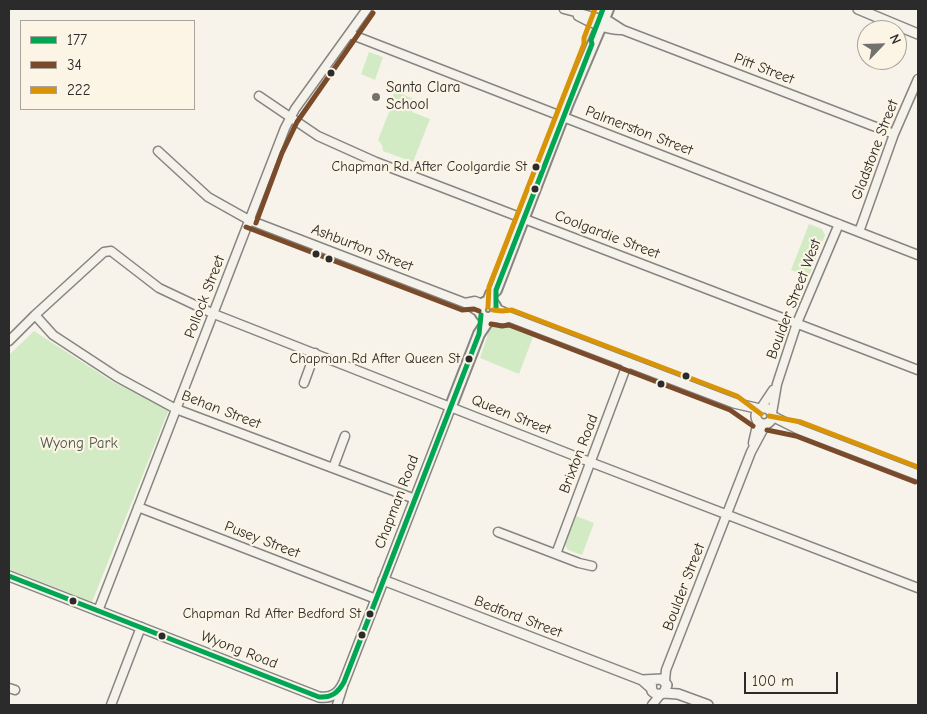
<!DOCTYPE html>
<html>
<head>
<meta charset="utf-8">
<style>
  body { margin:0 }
  #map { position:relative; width:927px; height:714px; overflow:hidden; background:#f7f3ea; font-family:"Comic Neue",sans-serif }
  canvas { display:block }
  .frame { position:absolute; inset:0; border:10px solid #2b2b2b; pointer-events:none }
  .legend { position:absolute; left:20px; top:20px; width:175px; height:90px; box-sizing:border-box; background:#fcf5e5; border:1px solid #a8a49b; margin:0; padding:6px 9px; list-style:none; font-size:15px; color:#2b2b2b }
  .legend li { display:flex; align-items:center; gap:10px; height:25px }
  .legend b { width:25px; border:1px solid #a8a49b }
  .north { position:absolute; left:857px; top:20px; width:50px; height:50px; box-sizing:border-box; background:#fcf5e5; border:1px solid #a8a49b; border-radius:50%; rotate:66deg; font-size:14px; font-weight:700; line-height:20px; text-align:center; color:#2b2b2b }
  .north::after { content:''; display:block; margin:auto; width:18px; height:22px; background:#72716e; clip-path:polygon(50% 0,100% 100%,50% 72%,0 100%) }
  .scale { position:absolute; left:744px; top:672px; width:94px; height:22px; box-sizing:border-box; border:2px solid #2b2b2b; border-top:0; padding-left:6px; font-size:15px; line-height:18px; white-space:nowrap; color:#2b2b2b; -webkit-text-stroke:4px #fcf5e5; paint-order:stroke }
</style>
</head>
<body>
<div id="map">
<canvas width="927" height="714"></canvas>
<div class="frame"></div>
<ul class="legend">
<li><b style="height:6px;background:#00a651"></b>177</li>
<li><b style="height:6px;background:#7a4b2a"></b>34</li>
<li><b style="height:6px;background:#d89406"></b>222</li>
</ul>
<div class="north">N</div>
<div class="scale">100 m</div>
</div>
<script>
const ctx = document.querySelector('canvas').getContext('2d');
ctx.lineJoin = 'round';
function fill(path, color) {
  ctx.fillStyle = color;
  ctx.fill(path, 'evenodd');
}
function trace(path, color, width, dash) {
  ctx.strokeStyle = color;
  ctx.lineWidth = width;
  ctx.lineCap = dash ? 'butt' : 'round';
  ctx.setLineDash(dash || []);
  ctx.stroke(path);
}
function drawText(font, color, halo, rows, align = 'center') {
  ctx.font = font + ' "Comic Neue",sans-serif';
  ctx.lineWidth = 4.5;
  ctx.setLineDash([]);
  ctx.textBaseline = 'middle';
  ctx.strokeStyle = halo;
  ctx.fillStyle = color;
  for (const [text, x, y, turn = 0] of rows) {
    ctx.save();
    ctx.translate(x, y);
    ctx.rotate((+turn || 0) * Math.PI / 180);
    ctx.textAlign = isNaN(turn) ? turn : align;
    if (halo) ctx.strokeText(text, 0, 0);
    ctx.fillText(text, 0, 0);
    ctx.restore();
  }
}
fill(new Path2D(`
  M 369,52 L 383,57 L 375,80 L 361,74 Z
  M 395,91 L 416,100 L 412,112 L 430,119 L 413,162 L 383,151 L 382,145 L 378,140 L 393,102 L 391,101 Z
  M 809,224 L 822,229 L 825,235 L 809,276 L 791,270 Z
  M 501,324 L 533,337 L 519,374 L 480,358 L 490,328 L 493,326 Z
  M 34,331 L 113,382 L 169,409 L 92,602 L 9,569 L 9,355 Z
  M 576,516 L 594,523 L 582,555 L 568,550 L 565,545 Z`), '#d2ebc4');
const minor = new Path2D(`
  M 564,9 L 609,21 L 623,30 L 894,134
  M 578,16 C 590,23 610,31 623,30
  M 350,34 L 918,255
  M 259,96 L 318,136 L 376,162 L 918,370
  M 158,151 L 208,197 L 249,220 L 465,303 L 479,312
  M 859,232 L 894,134 L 918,79
  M 465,303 L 475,301 L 482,304
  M 35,315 L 53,335 L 117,377 L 176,409 L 415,499
  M 9,341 L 35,315 L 104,252 L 111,251 L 159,288 L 214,314 L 590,462 L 918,588
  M 304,383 L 315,353
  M 761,408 L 773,390
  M 772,413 L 777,384 L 797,323 L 839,224
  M 753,443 L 758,421
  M 333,468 L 345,436
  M 138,507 L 376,599
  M 498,532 L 579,563 L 592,566
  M 556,554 L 628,362
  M 98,611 L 285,128 L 295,109 L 367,9
  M 665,681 L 666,670 L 751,452 L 766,424
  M 9,688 L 15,690
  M 111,705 L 141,627
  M 337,705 L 343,686
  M 652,705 L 660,695`);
const tertiary = new Path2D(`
  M 858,9 L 918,34
  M 496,309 L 505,313 L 509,317 L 734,403 L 760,409
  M 492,317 L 503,319 L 509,317
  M756 416a8 8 0 1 1 16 0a8 8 0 1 1-16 0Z
  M 772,416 L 798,429 L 918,475
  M 9,576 L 319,697 C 332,699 339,693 344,682 L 451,406
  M 383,580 L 642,680 L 650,687
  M 642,680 L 662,679 L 667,685 L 664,693 C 659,695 656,695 652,691 L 651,683 L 654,680
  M 664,693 L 678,694 L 708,705`);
const secondary = new Path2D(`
  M480 310a8 8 0 1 1 16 0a8 8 0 1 1-16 0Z
  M 488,302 L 491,294 L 496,290 L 568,103 L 608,9
  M 451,406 L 479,334 L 489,319`);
trace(minor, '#878581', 11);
trace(tertiary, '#878581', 12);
trace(secondary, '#878581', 14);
trace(minor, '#f5f2ec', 8);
trace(tertiary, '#f5f2ec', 9);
trace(secondary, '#f5f2ec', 10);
trace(new Path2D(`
  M 496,307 L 496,290 L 592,44 L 591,40 L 603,9
  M 9,576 L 319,697 C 331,698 338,693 344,682 L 479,334 L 481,315`), '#00a651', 5);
trace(new Path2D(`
  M 256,223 L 282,153 L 297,122 L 373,13
  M 246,227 L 462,310 L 474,309 L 479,311
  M 491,324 L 502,326 L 509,325 L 730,410 L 753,426
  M 767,430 L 796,436 L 915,482`), '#7a4b2a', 5);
trace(new Path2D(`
  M 488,307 L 489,287 L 584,44 L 584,38 L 595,9
  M 493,310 L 502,311 L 512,310 L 737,396 L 761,414
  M 769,416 L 801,422 L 918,467`), '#d89406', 5);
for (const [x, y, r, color] of [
  [331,73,4.5,"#2b2b2b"],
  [376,97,5,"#72716e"],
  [536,167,4.5,"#2b2b2b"],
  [535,189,4.5,"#2b2b2b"],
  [316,254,4.5,"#2b2b2b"],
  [329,259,4.5,"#2b2b2b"],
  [469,359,4.5,"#2b2b2b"],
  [686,376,4.5,"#2b2b2b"],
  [661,384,4.5,"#2b2b2b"],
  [73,601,4.5,"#2b2b2b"],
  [370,614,4.5,"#2b2b2b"],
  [362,635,4.5,"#2b2b2b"],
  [162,636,4.5,"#2b2b2b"]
]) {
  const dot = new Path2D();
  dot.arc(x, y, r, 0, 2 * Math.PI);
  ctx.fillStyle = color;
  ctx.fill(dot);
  trace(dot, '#fcf5e5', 2);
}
drawText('14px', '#2b2b2b', '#fcf5e5', [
  ["Chapman Rd After Coolgardie St",527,167],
  ["Chapman Rd After Queen St",460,359],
  ["Chapman Rd After Bedford St",361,614]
], 'right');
drawText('15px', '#2b2b2b', '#fcf5e5', [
  ["Pitt Street",764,69,21],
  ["Palmerston Street",639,131,21],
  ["Gladstone Street",875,150,-69],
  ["Coolgardie Street",607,235,21],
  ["Ashburton Street",362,248,21],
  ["Pollock Street",205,297,-69],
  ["Boulder Street West",794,299,-69],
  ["Behan Street",221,410,21],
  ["Queen Street",511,415,22],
  ["Brixton Road",579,454,-69],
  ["Chapman Road",397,502,-69],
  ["Pusey Street",262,540,21],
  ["Boulder Street",684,587,-69],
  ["Bedford Street",518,617,21],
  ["Wyong Road",239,650,21]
]);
drawText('15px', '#2b2b2b', '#fcf5e5', [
  ["Santa Clara",386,88],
  ["School",386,105]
], 'left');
drawText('15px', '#4d594a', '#fcf5e5', [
  ["Wyong Park",79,444]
]);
</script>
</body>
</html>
